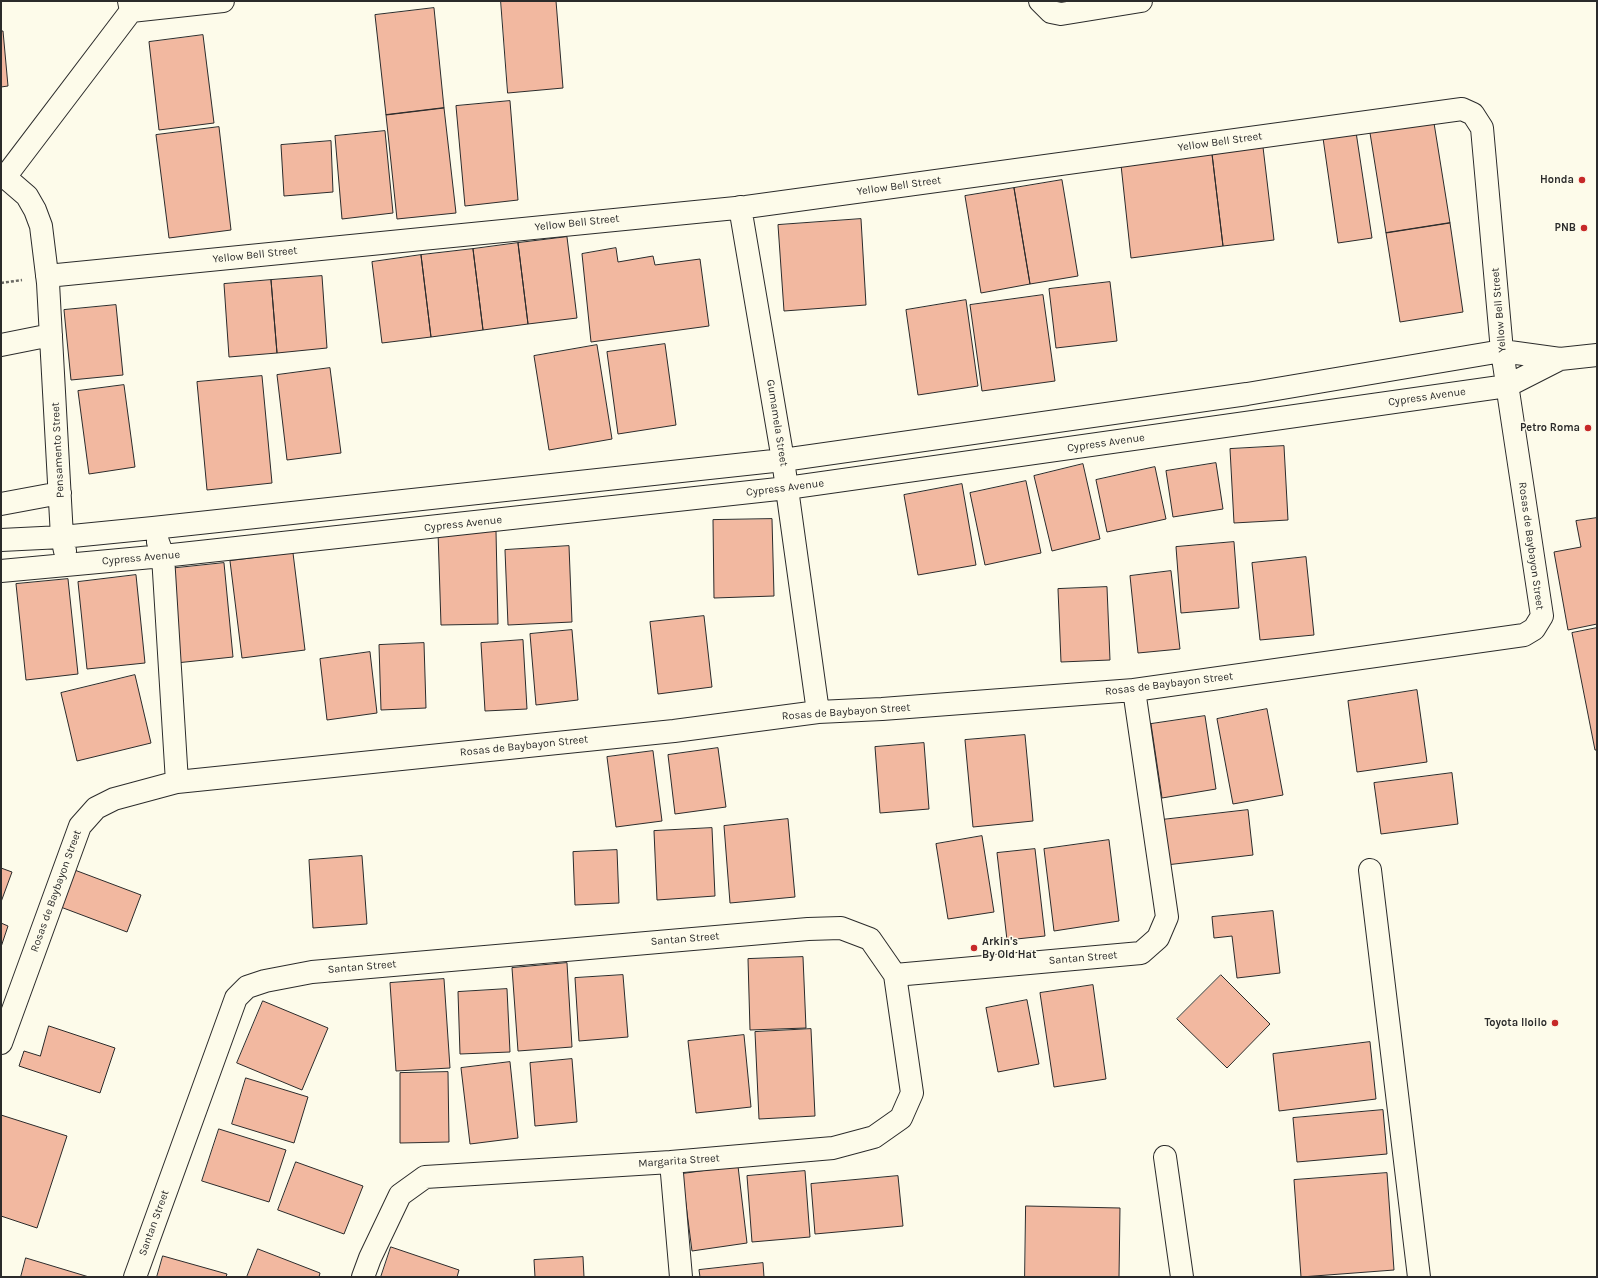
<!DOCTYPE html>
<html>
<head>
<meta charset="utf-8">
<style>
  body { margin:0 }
  #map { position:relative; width:1598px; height:1278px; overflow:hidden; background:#fdfbea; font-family:Karla,sans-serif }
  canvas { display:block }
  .frame { position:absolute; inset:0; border:2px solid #2b2b2b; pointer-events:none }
</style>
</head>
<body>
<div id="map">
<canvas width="1598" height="1278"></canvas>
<div class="frame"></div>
</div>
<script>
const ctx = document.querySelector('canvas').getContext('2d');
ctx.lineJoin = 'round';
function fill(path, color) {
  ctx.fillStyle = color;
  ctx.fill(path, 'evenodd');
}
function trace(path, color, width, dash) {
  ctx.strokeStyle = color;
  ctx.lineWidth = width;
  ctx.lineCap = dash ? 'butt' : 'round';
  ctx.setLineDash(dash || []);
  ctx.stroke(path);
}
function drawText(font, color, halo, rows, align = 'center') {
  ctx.font = font + ' Karla,sans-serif';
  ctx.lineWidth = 3;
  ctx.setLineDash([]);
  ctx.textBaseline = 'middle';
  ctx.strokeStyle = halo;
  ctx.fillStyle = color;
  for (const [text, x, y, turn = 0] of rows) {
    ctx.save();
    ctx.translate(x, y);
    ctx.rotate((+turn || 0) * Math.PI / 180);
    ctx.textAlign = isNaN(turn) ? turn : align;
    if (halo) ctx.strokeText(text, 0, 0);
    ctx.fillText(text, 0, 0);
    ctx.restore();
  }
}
const building = new Path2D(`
  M 501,1 L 556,1 L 563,88 L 508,93 Z
  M 434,8 L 444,108 L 386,115 L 375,15 Z
  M 1,31 L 3,31 L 8,86 L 1,87 Z
  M 203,35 L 214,123 L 159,130 L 149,42 Z
  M 510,101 L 518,200 L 465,206 L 456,106 Z
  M 444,108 L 456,213 L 397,219 L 386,115 Z
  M 1434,123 L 1450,223 L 1386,233 L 1370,133 Z
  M 219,127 L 231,230 L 169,238 L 156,135 Z
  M 385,131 L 393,213 L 342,219 L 335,136 Z
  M 1356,132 L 1372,238 L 1338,243 L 1323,138 Z
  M 331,141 L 333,192 L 284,196 L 281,145 Z
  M 1263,147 L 1274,240 L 1223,246 L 1212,154 Z
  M 1212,154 L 1223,246 L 1131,258 L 1121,165 Z
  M 1062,180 L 1078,276 L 1030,284 L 1014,188 Z
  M 1014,188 L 1030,284 L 981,293 L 965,196 Z
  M 861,219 L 866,305 L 784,311 L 778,225 Z
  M 1450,223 L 1463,312 L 1400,322 L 1386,233 Z
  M 567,237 L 577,318 L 528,324 L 518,243 Z
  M 518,243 L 528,324 L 483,330 L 473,249 Z
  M 616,248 L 618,262 L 653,256 L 655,265 L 700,259 L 709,326 L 591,342 L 582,254 Z
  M 473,249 L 483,330 L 431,337 L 421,255 Z
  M 421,255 L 431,337 L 382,343 L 372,262 Z
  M 322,276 L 327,348 L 277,353 L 271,280 Z
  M 271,280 L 277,353 L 229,357 L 224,284 Z
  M 1110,282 L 1117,341 L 1056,348 L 1049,289 Z
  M 1043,295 L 1055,381 L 982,391 L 970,305 Z
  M 966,300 L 978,386 L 918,395 L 906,310 Z
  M 116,305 L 123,375 L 71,380 L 64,310 Z
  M 665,344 L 676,425 L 618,434 L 607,352 Z
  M 597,345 L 612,439 L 549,450 L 534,356 Z
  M 330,368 L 341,453 L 287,460 L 277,375 Z
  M 262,376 L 272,483 L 207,490 L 197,382 Z
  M 124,385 L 135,467 L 89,474 L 78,391 Z
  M 1284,446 L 1288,520 L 1234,523 L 1230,449 Z
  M 1216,463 L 1223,509 L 1173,517 L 1166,471 Z
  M 1083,464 L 1100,539 L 1052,551 L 1034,476 Z
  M 1155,467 L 1166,519 L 1107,532 L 1096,480 Z
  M 1026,481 L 1041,553 L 985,565 L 970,493 Z
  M 962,484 L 976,565 L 918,575 L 904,495 Z
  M 1597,518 L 1597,624 L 1568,630 L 1554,552 L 1581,547 L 1576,521 Z
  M 772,519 L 774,596 L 714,598 L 713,520 Z
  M 496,531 L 498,624 L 441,625 L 438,532 Z
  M 1234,542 L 1239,608 L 1181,613 L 1176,547 Z
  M 569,546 L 572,622 L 508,625 L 505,550 Z
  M 293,553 L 305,650 L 242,658 L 230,561 Z
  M 1306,557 L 1314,635 L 1260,640 L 1252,563 Z
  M 224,563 L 233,657 L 176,663 L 167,569 Z
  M 1171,571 L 1180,649 L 1138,653 L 1130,576 Z
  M 136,575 L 145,663 L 87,669 L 78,582 Z
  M 68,579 L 78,674 L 26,680 L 16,584 Z
  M 1107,587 L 1110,660 L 1061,662 L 1058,589 Z
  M 704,616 L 712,687 L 658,694 L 650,622 Z
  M 1597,628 L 1597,750 L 1595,750 L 1572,633 Z
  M 572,630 L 578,700 L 536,705 L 530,634 Z
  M 523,640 L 527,709 L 485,711 L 481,643 Z
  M 424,643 L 426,708 L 381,710 L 379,645 Z
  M 370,652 L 377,713 L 327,720 L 320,659 Z
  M 135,675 L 151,743 L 77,761 L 61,693 Z
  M 1417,690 L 1427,762 L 1357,772 L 1348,701 Z
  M 1267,709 L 1283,795 L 1233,804 L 1217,719 Z
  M 1205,716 L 1216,789 L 1162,798 L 1151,724 Z
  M 1025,735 L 1033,821 L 973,827 L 965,740 Z
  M 924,743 L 929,809 L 880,813 L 875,747 Z
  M 718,748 L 726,807 L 675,814 L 668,755 Z
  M 653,751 L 662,821 L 616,827 L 607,757 Z
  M 1452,773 L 1458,824 L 1381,834 L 1374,783 Z
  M 1248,810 L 1253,855 L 1166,865 L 1161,820 Z
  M 788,819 L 795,897 L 730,903 L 724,826 Z
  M 712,828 L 715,896 L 657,900 L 654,831 Z
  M 982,836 L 994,912 L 948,919 L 936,844 Z
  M 1109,840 L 1119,921 L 1054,931 L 1044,849 Z
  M 1035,849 L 1045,936 L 1007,940 L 997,853 Z
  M 617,850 L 619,903 L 575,905 L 573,852 Z
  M 362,856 L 367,924 L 313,928 L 309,860 Z
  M 1,868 L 12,872 L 1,902 Z
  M 72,869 L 141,895 L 127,932 L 58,906 Z
  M 1273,911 L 1280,973 L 1237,978 L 1232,936 L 1214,938 L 1212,917 Z
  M 1,923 L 8,926 L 1,947 Z
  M 803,957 L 806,1028 L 750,1030 L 748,959 Z
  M 567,963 L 572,1047 L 518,1051 L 512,968 Z
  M 623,975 L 628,1037 L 579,1041 L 575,978 Z
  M 1221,975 L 1270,1024 L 1227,1068 L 1177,1019 Z
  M 444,979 L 450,1068 L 396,1071 L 390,983 Z
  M 1093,985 L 1106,1079 L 1054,1087 L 1040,993 Z
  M 507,989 L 510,1052 L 460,1054 L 458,992 Z
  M 1027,1000 L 1039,1064 L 998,1072 L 986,1008 Z
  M 263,1001 L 328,1028 L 302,1090 L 237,1063 Z
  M 49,1026 L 115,1048 L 100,1093 L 19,1066 L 24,1051 L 40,1056 Z
  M 811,1029 L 815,1116 L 759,1119 L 755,1032 Z
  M 744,1035 L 751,1107 L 696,1113 L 688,1041 Z
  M 1370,1042 L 1376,1099 L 1279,1111 L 1273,1054 Z
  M 572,1059 L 577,1122 L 535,1126 L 530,1063 Z
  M 510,1062 L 518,1138 L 470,1144 L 461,1068 Z
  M 448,1072 L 449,1142 L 400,1143 L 400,1073 Z
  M 246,1078 L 308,1097 L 294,1143 L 232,1124 Z
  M 1383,1110 L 1387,1154 L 1297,1162 L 1293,1118 Z
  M 1,1115 L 67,1136 L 37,1228 L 1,1216 Z
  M 219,1129 L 286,1150 L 269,1202 L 202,1181 Z
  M 296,1162 L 363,1186 L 344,1234 L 278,1210 Z
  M 738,1166 L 747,1243 L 692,1251 L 682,1174 Z
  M 805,1171 L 810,1237 L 752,1242 L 747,1176 Z
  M 1387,1173 L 1394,1270 L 1301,1277 L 1294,1180 Z
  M 898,1176 L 903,1226 L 815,1234 L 811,1184 Z
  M 1026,1206 L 1120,1208 L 1119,1277 L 1025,1277 Z
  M 391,1247 L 459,1270 L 457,1277 L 381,1277 Z
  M 258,1249 L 320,1273 L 319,1277 L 247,1277 Z
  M 163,1256 L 227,1274 L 226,1277 L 157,1277 Z
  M 583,1257 L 584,1277 L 535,1277 L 534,1260 Z
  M 26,1258 L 89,1277 L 21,1277 Z
  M 763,1263 L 764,1277 L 700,1277 L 699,1270 Z`);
fill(building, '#f2b8a0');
trace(building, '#2b2b2b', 1);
const minor = new Path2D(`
  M 1040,1 L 1051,12 L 1061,14 L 1141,1
  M 131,11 L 223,1
  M 1,176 L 5,177 L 27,196 L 35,210 L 41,226 L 48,283 L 62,537 L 65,551
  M 5,177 L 131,11 L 129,1
  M 740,207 L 783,460 L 818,712
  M 1,345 L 51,335
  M 1,504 L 60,493
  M 1,540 L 62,537 L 153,528 L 783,460 L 1247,394 L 1502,351 L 1560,359 L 1597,355
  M 158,542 L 163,556 L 177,782
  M 1,571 L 163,556 L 787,488 L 1507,386 L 1560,359
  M 1370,870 L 1419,1277
  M 895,975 L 1141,953 L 1158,938 L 1167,917 L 1134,690
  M 1,1043 L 80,826 L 96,808 L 114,799 L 177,782 L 674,731 L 818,712 L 882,709 L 1134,690 L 1524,635 L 1534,629 L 1542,616 L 1502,351 L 1482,128 L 1473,114 L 1462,109 L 746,207 L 47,276
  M 1165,1157 L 1182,1277
  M 671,1162 L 681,1277
  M 135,1277 L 236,998 L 247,987 L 265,981 L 312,972 L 808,929 L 841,928 L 870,939 L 895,975 L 912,1093 L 901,1118 L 874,1137 L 833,1148 L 671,1162 L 425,1177 L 400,1195 L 370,1258 L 363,1277`);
trace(minor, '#2b2b2b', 24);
trace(new Path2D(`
  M 1,283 L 22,280`), '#6a6964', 2.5, [3, 2]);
trace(minor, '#fdfbea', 22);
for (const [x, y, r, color] of [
  [1582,180,4,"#c62828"],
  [1584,228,4,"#c62828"],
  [1588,428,4,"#c62828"],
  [974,948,4,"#c62828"],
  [1555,1023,4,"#c62828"]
]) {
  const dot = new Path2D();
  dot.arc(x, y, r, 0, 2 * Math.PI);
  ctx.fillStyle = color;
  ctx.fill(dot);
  trace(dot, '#fdfbea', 1.5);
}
drawText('11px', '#2b2b2b', '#fdfbea', [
  ["Yellow Bell Street",1220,142,-8],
  ["Yellow Bell Street",899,186,-8],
  ["Yellow Bell Street",577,223,-6],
  ["Yellow Bell Street",255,255,-6],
  ["Yellow Bell Street",1499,310,-95],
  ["Cypress Avenue",1427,397,-8],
  ["Gumamela Street",777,423,81],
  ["Cypress Avenue",1106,443,-8],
  ["Pensamento Street",58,450,-93],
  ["Cypress Avenue",785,488,-7],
  ["Cypress Avenue",463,524,-6],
  ["Rosas de Baybayon Street",1531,546,82],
  ["Cypress Avenue",141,558,-5],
  ["Rosas de Baybayon Street",1169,684,-7],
  ["Rosas de Baybayon Street",846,712,-4],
  ["Rosas de Baybayon Street",524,746,-6],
  ["Rosas de Baybayon Street",56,891,-70],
  ["Santan Street",685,939,-5],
  ["Santan Street",1083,958,-5],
  ["Santan Street",362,967,-5],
  ["Margarita Street",679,1161,-4],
  ["Santan Street",154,1223,-70]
]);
drawText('bold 11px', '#2b2b2b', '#fdfbea', [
  ["Honda",1574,180],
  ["PNB",1576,228],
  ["Petro Roma",1580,428],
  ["Arkin's",982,942,"left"],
  ["By Old Hat",982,955,"left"],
  ["Toyota Iloilo",1547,1023]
], 'right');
</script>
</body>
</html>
